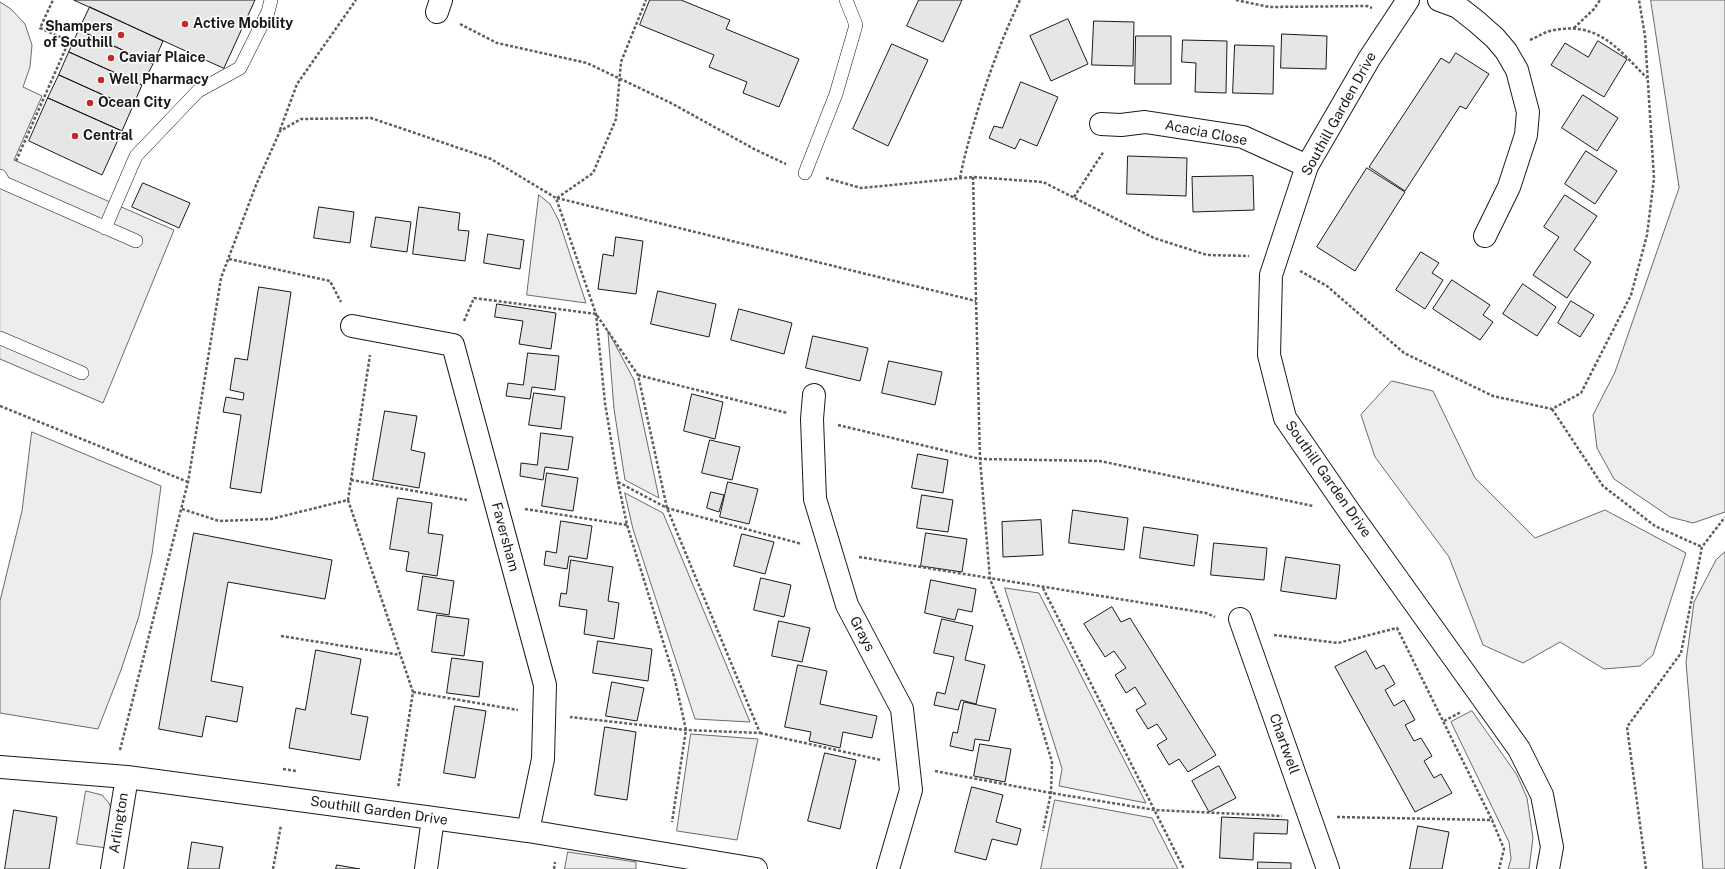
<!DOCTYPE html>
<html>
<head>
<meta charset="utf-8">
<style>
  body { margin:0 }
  canvas { display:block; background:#fff }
</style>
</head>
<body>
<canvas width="1725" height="869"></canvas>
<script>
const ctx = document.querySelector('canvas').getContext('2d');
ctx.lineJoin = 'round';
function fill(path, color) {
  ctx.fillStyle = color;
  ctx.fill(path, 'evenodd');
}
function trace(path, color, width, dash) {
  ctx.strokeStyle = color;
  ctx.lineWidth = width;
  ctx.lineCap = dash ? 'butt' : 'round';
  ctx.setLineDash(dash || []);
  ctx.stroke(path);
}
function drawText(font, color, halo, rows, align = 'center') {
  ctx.font = font + ' "Public Sans",sans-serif';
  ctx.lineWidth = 3;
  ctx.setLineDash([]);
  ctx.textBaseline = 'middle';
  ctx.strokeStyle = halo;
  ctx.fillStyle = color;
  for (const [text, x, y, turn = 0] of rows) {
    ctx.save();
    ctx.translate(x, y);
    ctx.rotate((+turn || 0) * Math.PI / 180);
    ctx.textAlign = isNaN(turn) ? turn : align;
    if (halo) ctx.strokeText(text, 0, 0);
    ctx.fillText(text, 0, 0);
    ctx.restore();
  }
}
const built = new Path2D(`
  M 1651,0 L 1725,0 L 1725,512 L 1693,523 L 1670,517 L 1614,479 L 1597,448 L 1593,415 L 1615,372 L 1679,188 Z
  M 0,2 L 11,9 L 25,24 L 32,45 L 30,67 L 23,87 L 42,96 L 14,160 L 174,230 L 103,403 L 0,359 Z
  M 539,195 L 550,204 L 559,221 L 586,303 L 527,295 Z
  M 608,331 L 634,380 L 659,498 L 625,480 L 614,409 Z
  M 1392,381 L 1433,391 L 1475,478 L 1535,538 L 1605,510 L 1686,553 L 1653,655 L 1640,666 L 1604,669 L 1560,642 L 1523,663 L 1483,645 L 1449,557 L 1375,457 L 1361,415 Z
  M 32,432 L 161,486 L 152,554 L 139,616 L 121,670 L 98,729 L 0,713 L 0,601 L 22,511 Z
  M 625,493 L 663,513 L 750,722 L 695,719 L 633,529 Z
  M 1725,552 L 1725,869 L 1703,869 L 1686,662 L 1694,602 L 1716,560 Z
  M 1005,588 L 1039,593 L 1146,803 L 1059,786 L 1062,769 Z
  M 1472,711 L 1517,775 L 1527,798 L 1533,838 L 1529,869 L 1508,869 L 1511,859 L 1509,842 L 1451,722 Z
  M 691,734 L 758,739 L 737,840 L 677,831 Z
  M 86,791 L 102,795 L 109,803 L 112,811 L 107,848 L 77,844 Z
  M 1055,800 L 1152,818 L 1178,869 L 1041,869 Z
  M 568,852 L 636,862 L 636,869 L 565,869 Z`);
fill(built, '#ededed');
trace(built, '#6a6a6a', 1);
const building = new Path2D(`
  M 74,0 L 255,0 L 224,68 Z
  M 650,0 L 681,0 L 730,20 L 726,29 L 799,59 L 779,107 L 743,93 L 747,82 L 709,67 L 714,55 L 640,25 Z
  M 919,0 L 962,0 L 943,42 L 907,26 Z
  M 90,7 L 163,41 L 153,64 L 79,30 Z
  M 1068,19 L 1088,64 L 1051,81 L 1030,36 Z
  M 1094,21 L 1134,22 L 1133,66 L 1092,65 Z
  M 79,30 L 153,64 L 142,85 L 69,52 Z
  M 1282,34 L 1327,36 L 1326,69 L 1281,68 Z
  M 1136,36 L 1171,36 L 1171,84 L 1135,84 Z
  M 1183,40 L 1227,41 L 1226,93 L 1195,92 L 1196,63 L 1182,62 Z
  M 1598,41 L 1627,59 L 1604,97 L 1551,65 L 1565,43 L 1588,57 Z
  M 892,44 L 928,60 L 888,146 L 853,129 Z
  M 1235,45 L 1274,46 L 1273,94 L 1233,93 Z
  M 69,52 L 142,85 L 132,108 L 59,75 Z
  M 1456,53 L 1489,74 L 1466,109 L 1460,106 L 1405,191 L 1369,167 L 1441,58 L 1449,63 Z
  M 59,75 L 132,108 L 122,131 L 48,98 Z
  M 1021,82 L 1058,97 L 1037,146 L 1020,139 L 1015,149 L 989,138 L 994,126 L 1002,128 Z
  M 1583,95 L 1618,118 L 1597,151 L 1562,128 Z
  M 48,98 L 122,131 L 102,175 L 29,141 Z
  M 1586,151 L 1617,171 L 1595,204 L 1565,184 Z
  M 1128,156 L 1187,158 L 1186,196 L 1127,194 Z
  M 1367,168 L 1405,192 L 1355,271 L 1317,247 Z
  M 1253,176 L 1254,210 L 1193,212 L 1192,177 Z
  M 143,183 L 190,203 L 179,228 L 132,207 Z
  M 1565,195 L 1597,216 L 1574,250 L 1591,262 L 1567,298 L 1533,275 L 1559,237 L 1544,227 Z
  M 319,207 L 354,212 L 350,243 L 314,238 Z
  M 419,207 L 460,213 L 458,230 L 469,231 L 465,261 L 413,254 Z
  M 376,217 L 411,222 L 407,252 L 371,247 Z
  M 488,234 L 524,240 L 520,269 L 484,263 Z
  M 616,237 L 643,241 L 636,294 L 598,289 L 603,254 L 613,256 Z
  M 1421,252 L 1439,263 L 1432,273 L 1443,280 L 1425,309 L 1396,290 Z
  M 1452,280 L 1490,305 L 1483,315 L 1493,322 L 1480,340 L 1433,309 Z
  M 1523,284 L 1556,307 L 1537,336 L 1503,314 Z
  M 259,287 L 291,292 L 261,493 L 230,488 L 241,415 L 223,412 L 226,397 L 243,400 L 244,393 L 230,390 L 235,358 L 247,360 Z
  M 658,291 L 716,304 L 709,337 L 651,324 Z
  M 1571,301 L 1594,315 L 1580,337 L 1558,323 Z
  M 497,304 L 556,313 L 551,349 L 519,344 L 523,321 L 495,317 Z
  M 739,309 L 792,323 L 784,354 L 731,340 Z
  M 813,336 L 868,348 L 860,381 L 806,368 Z
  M 528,353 L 559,356 L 555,390 L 532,387 L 530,399 L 506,396 L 508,383 L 523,385 Z
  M 889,361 L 942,372 L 935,405 L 882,393 Z
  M 534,393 L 565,397 L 561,429 L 529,425 Z
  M 692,394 L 723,402 L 715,439 L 684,431 Z
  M 385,411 L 417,416 L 411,450 L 425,453 L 419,488 L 373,480 Z
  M 541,433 L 573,437 L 568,470 L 545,467 L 543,480 L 520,476 L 521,463 L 537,465 Z
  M 710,440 L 740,447 L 732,480 L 702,473 Z
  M 918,454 L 948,460 L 943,493 L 912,488 Z
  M 547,473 L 578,478 L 573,511 L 542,506 Z
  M 728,482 L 758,489 L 749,524 L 720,517 Z
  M 711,492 L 724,495 L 719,512 L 707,508 Z
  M 922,495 L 953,500 L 948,532 L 917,528 Z
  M 398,498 L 432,503 L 428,533 L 443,535 L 437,576 L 406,571 L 409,552 L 390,549 Z
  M 1073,510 L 1128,518 L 1124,550 L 1069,543 Z
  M 1041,520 L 1043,555 L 1003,557 L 1002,522 Z
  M 561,521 L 592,526 L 587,559 L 569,556 L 567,569 L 544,565 L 546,551 L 556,553 Z
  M 1144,527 L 1198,535 L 1194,566 L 1140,558 Z
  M 194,533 L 332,560 L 325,599 L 228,582 L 211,681 L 243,687 L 237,722 L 206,716 L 202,737 L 159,729 Z
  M 926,533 L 967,539 L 962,572 L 921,566 Z
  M 742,534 L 774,542 L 765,574 L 734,566 Z
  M 1214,543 L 1267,548 L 1264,580 L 1211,575 Z
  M 1286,557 L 1340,565 L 1336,599 L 1281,591 Z
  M 571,560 L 613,567 L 608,601 L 619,603 L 614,639 L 584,634 L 587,610 L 559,606 L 561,593 L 566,594 Z
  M 423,576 L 454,581 L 449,615 L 418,610 Z
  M 761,578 L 791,585 L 784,617 L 754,610 Z
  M 931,580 L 976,589 L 972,612 L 958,609 L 955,620 L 925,613 Z
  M 1112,607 L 1121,622 L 1130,618 L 1216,755 L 1188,772 L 1179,759 L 1169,765 L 1157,745 L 1167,739 L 1157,724 L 1148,729 L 1136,710 L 1146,704 L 1135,687 L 1126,693 L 1115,675 L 1126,668 L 1114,651 L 1105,657 L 1084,624 Z
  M 437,615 L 469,619 L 464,656 L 432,652 Z
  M 942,619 L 973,626 L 965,660 L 985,665 L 976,704 L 961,700 L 958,710 L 934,705 L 937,692 L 945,694 L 954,657 L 934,653 Z
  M 779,621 L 810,628 L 802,662 L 772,656 Z
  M 598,641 L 652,649 L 648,681 L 593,673 Z
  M 316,650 L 361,659 L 351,714 L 368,717 L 360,760 L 289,748 L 296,708 L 305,710 Z
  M 1366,651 L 1376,669 L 1384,665 L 1395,684 L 1385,690 L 1394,706 L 1404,700 L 1415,720 L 1405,725 L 1414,741 L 1421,738 L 1432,756 L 1424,761 L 1434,778 L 1441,774 L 1452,793 L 1415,812 L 1335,667 Z
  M 452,658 L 483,662 L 479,697 L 447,693 Z
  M 798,665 L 827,671 L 820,704 L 877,716 L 872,738 L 843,732 L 840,748 L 809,741 L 811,732 L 785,727 Z
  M 612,682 L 644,688 L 637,721 L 606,716 Z
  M 964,702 L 996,709 L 989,741 L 975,739 L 973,751 L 950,746 L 953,732 L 957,733 Z
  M 455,706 L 486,711 L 475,778 L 444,773 Z
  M 605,727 L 636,732 L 627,800 L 595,795 Z
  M 980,744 L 1011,749 L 1005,782 L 974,776 Z
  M 825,753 L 856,760 L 840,829 L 808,821 Z
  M 1219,766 L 1236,798 L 1209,812 L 1192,781 Z
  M 972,787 L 1003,795 L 996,822 L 1021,829 L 1017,845 L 992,839 L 986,860 L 955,852 Z
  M 14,810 L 57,817 L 49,869 L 5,869 Z
  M 1222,817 L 1288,820 L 1287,834 L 1254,833 L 1253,860 L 1220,858 Z
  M 1418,826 L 1449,832 L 1442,869 L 1410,869 Z
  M 192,842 L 223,847 L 219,869 L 188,869 Z
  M 1258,862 L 1291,863 L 1291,869 L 1258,869 Z
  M 337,865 L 360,869 L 336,869 Z`);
fill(building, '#e6e6e6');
trace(building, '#1a1a1a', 1);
const lane = new Path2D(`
  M 805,173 L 836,94 L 856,25 L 846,0
  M 0,176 L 4,183 L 136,241
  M 105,228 L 136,156 L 198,91 L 240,68 L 268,12 L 271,0
  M 0,338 L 82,373`);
const street = new Path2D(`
  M 1408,0 L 1369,59 L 1307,166 L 1271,275 L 1269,355 L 1285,418 L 1351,514 L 1519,749 L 1542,795 L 1552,847 L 1548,869
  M 1439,0 L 1458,7 L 1477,22 L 1495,38 L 1506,51 L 1517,70 L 1528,112 L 1526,135 L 1509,187 L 1485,236
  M 437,12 L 441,0
  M 1101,124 L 1121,125 L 1145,122 L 1243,137 L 1307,166
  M 352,326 L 453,345 L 545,685 L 543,759 L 528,831
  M 814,395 L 812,419 L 815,499 L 847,605 L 902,709 L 911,790 L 888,869
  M 1240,619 L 1328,869
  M 0,767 L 127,777 L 433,818 L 528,831 L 756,869
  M 112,869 L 127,777
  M 426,869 L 433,818`);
trace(lane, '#1a1a1a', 14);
trace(street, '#1a1a1a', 24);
trace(new Path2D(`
  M 1236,0 L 1269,7 L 1367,6 L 1372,8
  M 460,24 L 497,43 L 587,63 L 671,103 L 756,150 L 786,164
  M 1574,28 L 1594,9 L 1600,0
  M 1530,40 C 1537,37 1543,33 1550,31 C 1598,20 1617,48 1647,78
  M 280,130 L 297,84 L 356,0
  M 16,161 L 69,41 L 40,28 L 53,0
  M 973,177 L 980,459 L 990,579 L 1022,661 L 1052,762 L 1051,793 L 1043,831
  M 826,178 L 861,188 L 973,177 L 1043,182 L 1154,238 L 1207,255 L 1249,256
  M 960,178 C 964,157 970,136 976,116 C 988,76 1002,38 1020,0
  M 1074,197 L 1104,151
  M 557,198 L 976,301
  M 557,198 L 593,173 L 616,119 L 621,62 L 646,0
  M 229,259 L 330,281 L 341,302
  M 1300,271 L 1327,286 L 1404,353 L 1493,396 L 1552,409 L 1581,393 L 1631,295 L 1647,235 L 1654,178 L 1645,36 L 1639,0
  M 464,321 L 474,298 L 596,314 L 638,375 L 667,508 L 760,733 L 686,730 L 570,717
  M 638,375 L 787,413
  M 0,406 L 188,482
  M 1552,409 L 1603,486 L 1655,526 L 1702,547
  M 838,425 L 980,459 L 1100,461 L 1313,506
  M 351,480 L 467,500
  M 618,482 L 667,508 L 802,544
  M 348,500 L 413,692 L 398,788
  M 182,509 L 219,521 L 271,519 L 348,500 L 370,355
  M 525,509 L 627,525
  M 859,557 L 1206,613 L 1215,617
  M 1043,588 L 1184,869
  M 1274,635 L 1338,643 L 1397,628 L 1492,820
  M 281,636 L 400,655
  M 413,692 L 518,710
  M 1444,721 L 1461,712
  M 760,733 L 881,760
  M 120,750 L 188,482 L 221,278 L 256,185 L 280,131 L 301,119 L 371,118 L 491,159 L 556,198 L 596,314 L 605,403 L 618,482 L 627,525 L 675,680 L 686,730 L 672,822
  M 283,769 L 296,771
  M 935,771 L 1051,793 L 1155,810 L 1282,816
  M 1337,817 L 1492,820 L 1504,849 L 1499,869
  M 273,869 L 281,825
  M 554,869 L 555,862
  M 1646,869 L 1627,727 L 1681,653 L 1702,547 L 1725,517`), '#5f5f5f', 2.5, [3, 2]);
trace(lane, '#fff', 13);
trace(street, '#fff', 22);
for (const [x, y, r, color] of [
  [185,24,4,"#c62828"],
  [121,35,4,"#c62828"],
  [111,58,4,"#c62828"],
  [101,80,4,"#c62828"],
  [90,103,4,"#c62828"],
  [75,136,4,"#c62828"]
]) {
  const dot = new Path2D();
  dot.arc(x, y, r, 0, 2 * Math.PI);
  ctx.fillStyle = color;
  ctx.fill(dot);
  trace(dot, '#fff', 1.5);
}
drawText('bold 14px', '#1a1a1a', '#fff', [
  ["Active Mobility",193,24],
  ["Shampers",113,27,"right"],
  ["of Southill",113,43,"right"],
  ["Caviar Plaice",119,58],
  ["Well Pharmacy",109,80],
  ["Ocean City",98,103],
  ["Central",83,136]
], 'left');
drawText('14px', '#1a1a1a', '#fff', [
  ["Southill Garden Drive",1339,114,-61],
  ["Acacia Close",1206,133,11],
  ["Southill Garden Drive",1328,479,55],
  ["Faversham",505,537,75],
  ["Grays",862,634,62],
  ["Chartwell",1284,744,70],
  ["Southill Garden Drive",379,811,8],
  ["Arlington",119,823,-81]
]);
</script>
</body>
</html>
